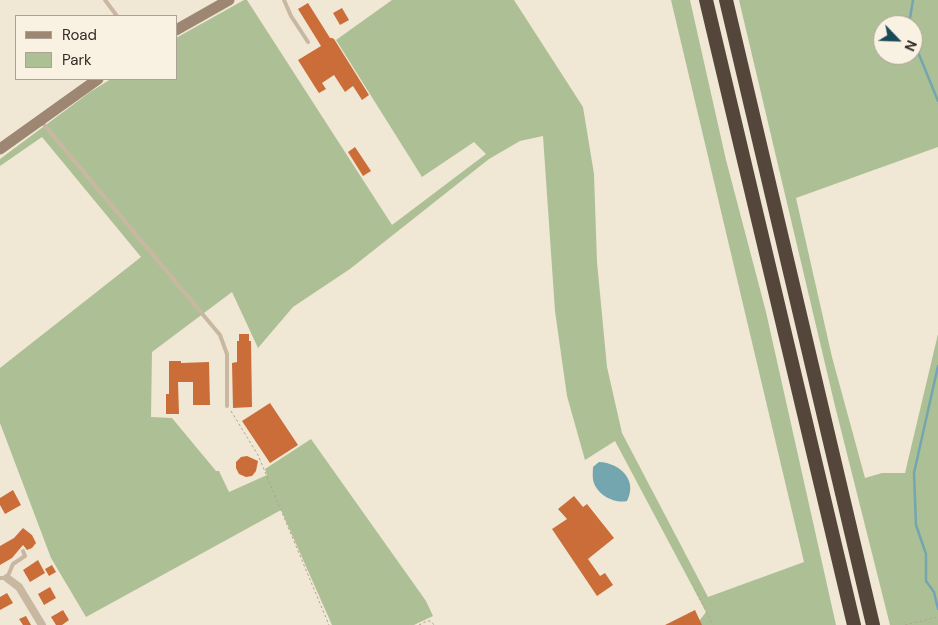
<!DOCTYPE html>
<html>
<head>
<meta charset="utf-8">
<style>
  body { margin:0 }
  #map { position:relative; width:938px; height:625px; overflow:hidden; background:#f1e7d5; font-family:"DM Sans",sans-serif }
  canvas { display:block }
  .legend { position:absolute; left:15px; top:15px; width:162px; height:65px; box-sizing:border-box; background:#f9f1e1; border:1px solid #aaa295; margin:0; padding:6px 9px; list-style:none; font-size:15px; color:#332b24 }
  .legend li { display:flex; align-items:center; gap:10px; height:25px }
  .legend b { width:25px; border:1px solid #aaa295 }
  .north { position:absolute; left:873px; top:15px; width:50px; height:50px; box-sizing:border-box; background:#f9f1e1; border:1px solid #aaa295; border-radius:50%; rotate:114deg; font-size:14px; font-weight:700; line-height:20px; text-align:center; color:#332b24 }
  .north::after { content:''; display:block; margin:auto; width:18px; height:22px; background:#194a56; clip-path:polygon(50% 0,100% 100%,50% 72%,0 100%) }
</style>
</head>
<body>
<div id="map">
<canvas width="938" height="625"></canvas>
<ul class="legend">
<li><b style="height:6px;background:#9d8773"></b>Road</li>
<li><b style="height:14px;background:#adc095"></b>Park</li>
</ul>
<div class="north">N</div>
</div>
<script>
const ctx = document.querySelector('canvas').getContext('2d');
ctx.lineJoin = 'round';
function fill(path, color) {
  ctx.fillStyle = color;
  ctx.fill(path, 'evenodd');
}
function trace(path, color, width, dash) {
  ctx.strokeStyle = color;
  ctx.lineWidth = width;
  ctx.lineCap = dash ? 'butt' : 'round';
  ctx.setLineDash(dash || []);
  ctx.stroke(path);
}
fill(new Path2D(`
  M 244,0 L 247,0 L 392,225 L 486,154 L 474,142 L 422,177 L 336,40 L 392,0 L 514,0 L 583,107 L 594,174 L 597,262 L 607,367 L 622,433 L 708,597 L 804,562 L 671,0 L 690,0 L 726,160 L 766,312 L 836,625 L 696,625 L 706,612 L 615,441 L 585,460 L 567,396 L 555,311 L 543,136 L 520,141 L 489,159 L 350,269 L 293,307 L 258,348 L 232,292 L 152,352 L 151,417 L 172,418 L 216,471 L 219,471 L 229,492 L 267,475 L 265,469 L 311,439 L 426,601 L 433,616 L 414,625 L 332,625 L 281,510 L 86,617 L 51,558 L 0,423 L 0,368 L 141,257 L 42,137 L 0,166 L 0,159 L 90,92 L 111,79 L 176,79 L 176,38 Z
  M 739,0 L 938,0 L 938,147 L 796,198 L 832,357 L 865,478 L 882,473 L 905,473 L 938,334 L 938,625 L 890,625 L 835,406 ZM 883,25 L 913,25 L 913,55 L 883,55 Z`), '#adc095');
fill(new Path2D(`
  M 599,462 C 620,463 638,480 627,501 C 615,504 598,495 594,483 C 592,478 593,472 593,467 Z`), '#73a6af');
trace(new Path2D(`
  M 911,25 L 910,18 L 913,0
  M 913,32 L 918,52 L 938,101
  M 938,366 L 914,473 L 916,525 L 926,554 L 926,581 L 934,592 L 938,609`), '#73a6af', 2.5);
fill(new Path2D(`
  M 308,3 L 330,38 L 332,38 L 334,39 L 369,95 L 362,100 L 353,86 L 345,92 L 334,75 L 322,83 L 326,89 L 319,93 L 315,87 L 298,60 L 321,46 L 298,9 Z
  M 342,8 L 349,20 L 340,25 L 333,13 Z
  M 355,147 L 371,171 L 363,176 L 348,152 Z
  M 239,334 L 249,334 L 249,341 L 251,341 L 252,407 L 233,408 L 232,363 L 237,362 L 237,341 L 239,341 Z
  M 169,361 L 181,361 L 181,363 L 209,362 L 210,405 L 193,405 L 193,382 L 178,382 L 179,414 L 166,414 L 166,394 L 169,394 Z
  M 270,403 L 298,445 L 270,463 L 242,421 Z
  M 247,456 L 258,461 L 256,471 L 252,476 L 246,477 L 239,474 L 236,468 L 236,462 L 241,457 Z
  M 13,490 L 21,505 L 5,514 L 0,505 L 0,498 Z
  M 574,496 L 583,507 L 587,504 L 614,538 L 588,559 L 600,576 L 605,573 L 613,585 L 597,596 L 552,529 L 567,519 L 558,509 Z
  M 23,528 L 32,535 L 36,543 L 32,548 L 27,550 L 23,545 L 12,558 L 0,565 L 0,546 L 14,538 Z
  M 38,560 L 45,573 L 30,582 L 23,570 Z
  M 52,565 L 56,572 L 49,576 L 45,569 Z
  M 50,587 L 56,598 L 44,605 L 38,594 Z
  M 7,593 L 13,603 L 0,610 L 0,597 Z
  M 63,610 L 69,620 L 62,625 L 56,625 L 51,617 Z
  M 695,610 L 702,625 L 665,625 Z
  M 26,616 L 31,625 L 23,625 L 19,619 Z`), '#cb6d39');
trace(new Path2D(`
  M 231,411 L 258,455 L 329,625
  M 695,589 L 713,625
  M 419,625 L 427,621 L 431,621 L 434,625
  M 905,625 L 938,617`), '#b5a28b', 1, [2.5, 2.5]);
trace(new Path2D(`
  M 105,0 L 117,16
  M 284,0 L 291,16 L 308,42
  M 41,121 L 220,335 L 227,354 L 227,406
  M 0,578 L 7,578 L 13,564 L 25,556 L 23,551`), '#c9b8a1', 4);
trace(new Path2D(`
  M 7,578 L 19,587 L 42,625`), '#c9b8a1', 8);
trace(new Path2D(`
  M 176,30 L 229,0
  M 0,149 L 98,79`), '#9d8773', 11);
trace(new Path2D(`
  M 706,0 L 854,625
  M 726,0 L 873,625`), '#55463b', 14);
</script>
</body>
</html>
